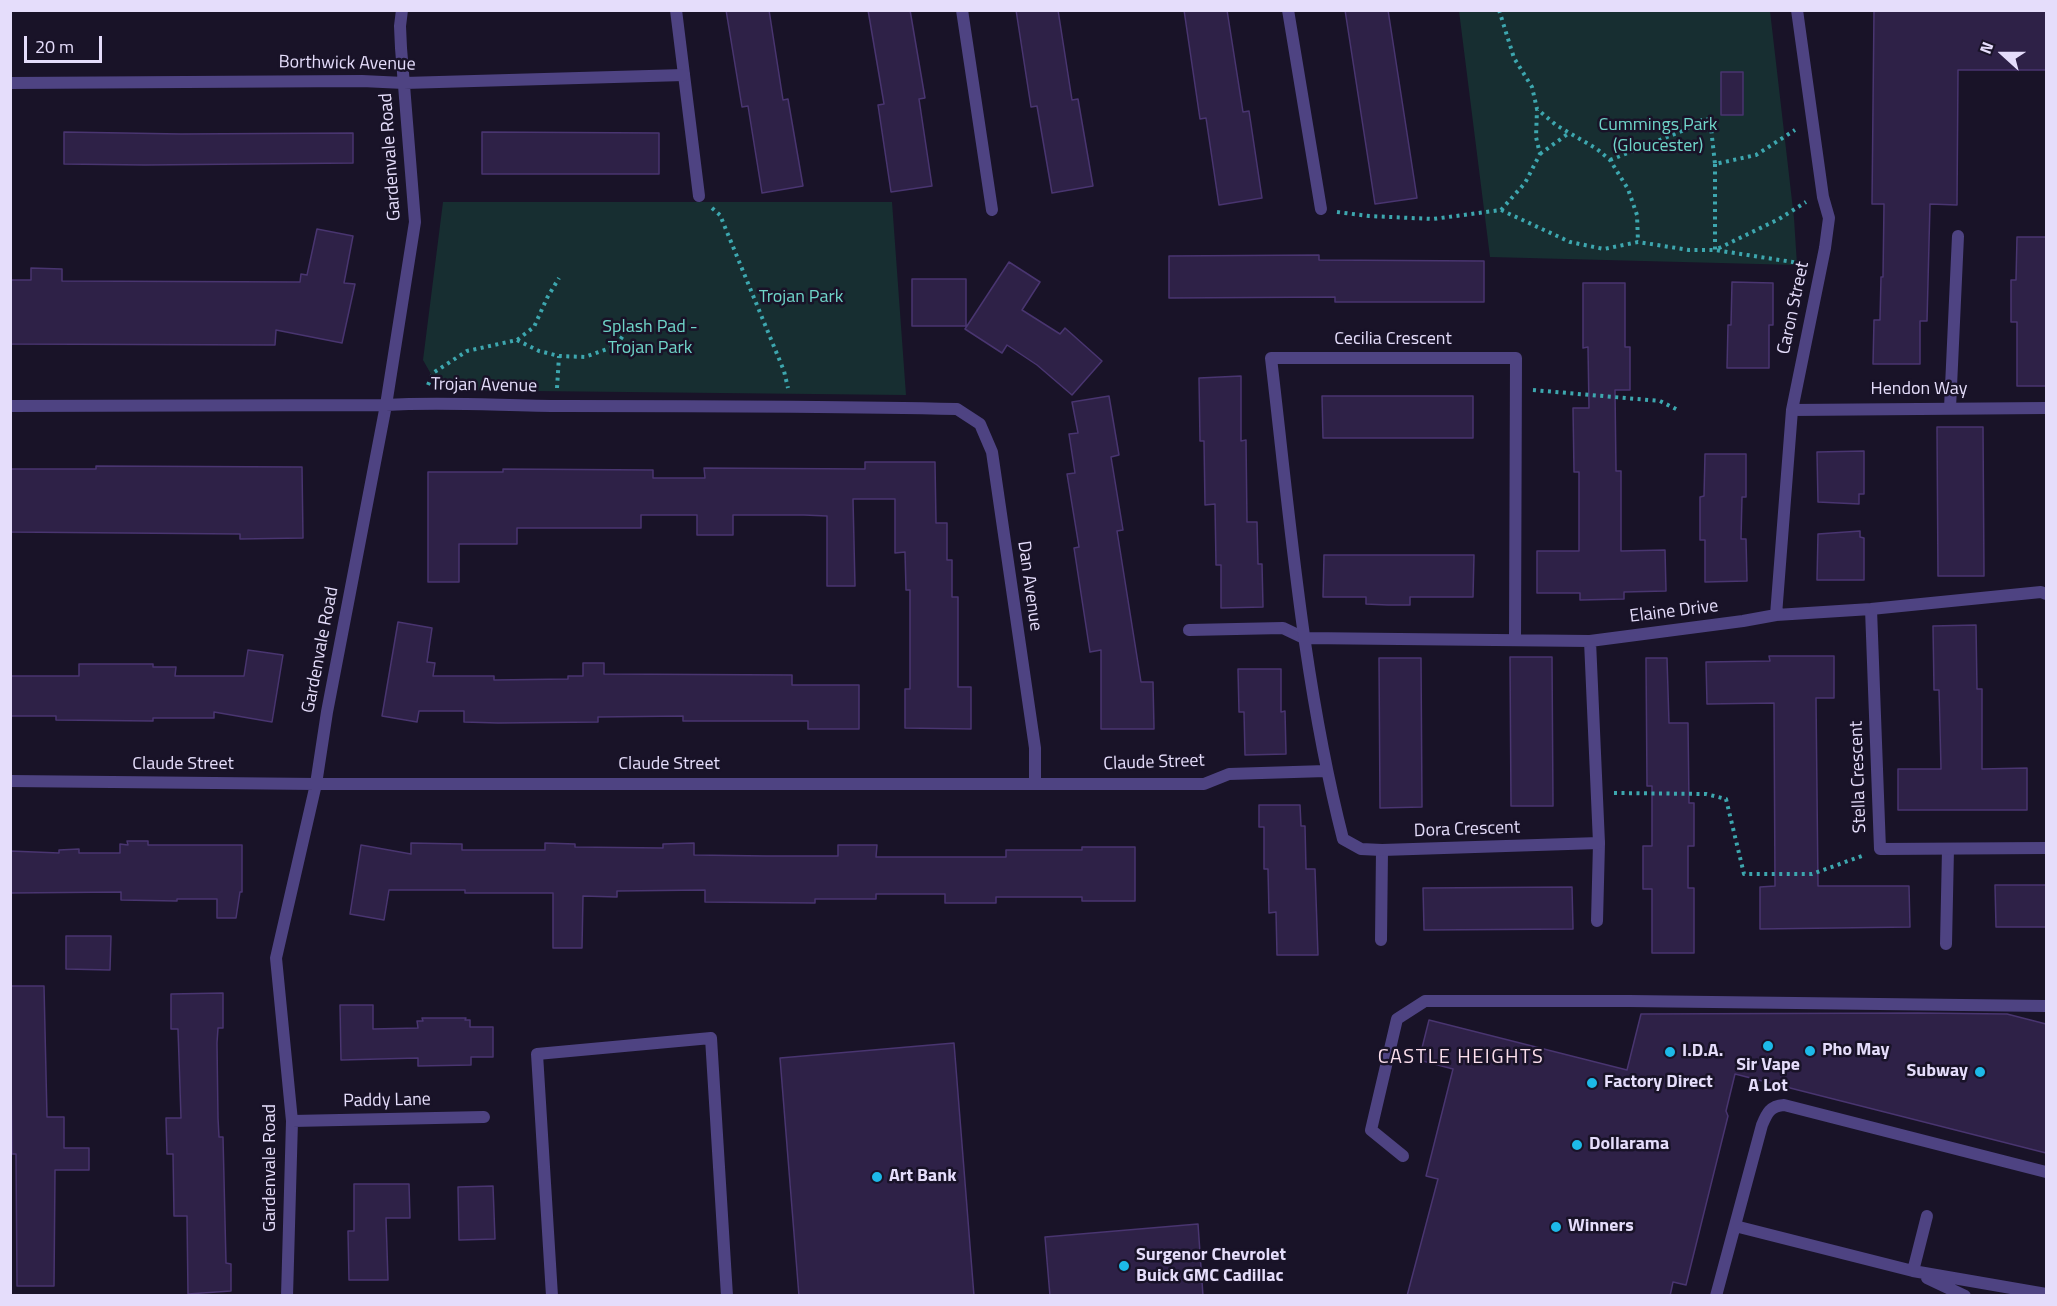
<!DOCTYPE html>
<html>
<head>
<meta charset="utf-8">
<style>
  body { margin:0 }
  #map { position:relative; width:2057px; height:1306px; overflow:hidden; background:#191328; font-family:"Titillium Web",sans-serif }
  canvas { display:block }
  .frame { position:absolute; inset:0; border:12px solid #e5ddfb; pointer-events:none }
  .north { position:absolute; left:1973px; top:24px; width:60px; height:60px; -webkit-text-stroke:4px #191328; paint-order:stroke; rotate:291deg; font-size:16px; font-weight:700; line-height:24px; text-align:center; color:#e5ddfb }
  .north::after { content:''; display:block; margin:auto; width:21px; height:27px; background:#e5ddfb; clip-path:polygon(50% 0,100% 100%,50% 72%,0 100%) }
  .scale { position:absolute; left:24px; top:36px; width:78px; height:27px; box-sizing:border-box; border:3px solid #e5ddfb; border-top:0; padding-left:8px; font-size:18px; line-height:21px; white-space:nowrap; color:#e5ddfb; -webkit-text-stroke:4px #191328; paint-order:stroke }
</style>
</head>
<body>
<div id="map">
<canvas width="2057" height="1306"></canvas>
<div class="frame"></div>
<div class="north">N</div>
<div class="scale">20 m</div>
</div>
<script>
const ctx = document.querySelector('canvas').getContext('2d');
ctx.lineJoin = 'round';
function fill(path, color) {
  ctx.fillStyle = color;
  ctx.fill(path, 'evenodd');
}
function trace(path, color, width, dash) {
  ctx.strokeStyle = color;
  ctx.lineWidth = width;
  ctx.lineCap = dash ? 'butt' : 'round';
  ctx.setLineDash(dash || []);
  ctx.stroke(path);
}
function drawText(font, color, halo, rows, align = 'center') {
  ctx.font = font + ' "Titillium Web",sans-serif';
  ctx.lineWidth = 5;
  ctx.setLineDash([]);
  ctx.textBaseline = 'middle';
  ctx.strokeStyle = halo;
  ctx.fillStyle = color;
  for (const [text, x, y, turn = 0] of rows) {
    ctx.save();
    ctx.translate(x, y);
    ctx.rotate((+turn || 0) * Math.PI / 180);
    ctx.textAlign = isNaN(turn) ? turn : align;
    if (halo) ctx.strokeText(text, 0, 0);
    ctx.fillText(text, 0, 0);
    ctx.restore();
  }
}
fill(new Path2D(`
  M 1459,11 L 1770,11 L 1794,218 L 1797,265 L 1490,257 Z
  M 443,202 L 892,202 L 906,395 L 440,390 L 423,360 Z`), '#172e31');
const building = new Path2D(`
  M 726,10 L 769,10 L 783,100 L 788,99 L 803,186 L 762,193 L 748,106 L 742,107 Z
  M 868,10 L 910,10 L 925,98 L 919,99 L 932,186 L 891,192 L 878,105 L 884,104 Z
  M 1016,10 L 1058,10 L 1072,100 L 1078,99 L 1093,186 L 1052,193 L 1037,106 L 1031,107 Z
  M 1184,10 L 1227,10 L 1243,112 L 1249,111 L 1262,198 L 1219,205 L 1206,118 L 1200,119 Z
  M 1345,10 L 1388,10 L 1417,198 L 1375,204 Z
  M 1874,10 L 2046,10 L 2046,70 L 1958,70 L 1957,205 L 1930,204 L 1927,321 L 1920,321 L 1920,364 L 1873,364 L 1874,320 L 1880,320 L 1881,277 L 1883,277 L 1884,204 L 1872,204 Z
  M 1721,72 L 1743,72 L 1743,115 L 1721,115 Z
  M 64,132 L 181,134 L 353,133 L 353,163 L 145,165 L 64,164 Z
  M 482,132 L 659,133 L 659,174 L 482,174 Z
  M 317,229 L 353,236 L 344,283 L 355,284 L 342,343 L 276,330 L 275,345 L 10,344 L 10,280 L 31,280 L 31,268 L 62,269 L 62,281 L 300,282 L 301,274 L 307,275 Z
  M 2017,237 L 2046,237 L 2046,386 L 2017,386 L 2017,322 L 2011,322 L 2011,280 L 2016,280 Z
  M 1319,255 L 1319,260 L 1484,261 L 1484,302 L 1335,302 L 1335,297 L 1169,298 L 1169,256 Z
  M 1009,262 L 1040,282 L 1022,310 L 1060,334 L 1065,328 L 1102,361 L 1072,395 L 1037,365 L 1007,345 L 1002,353 L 965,329 Z
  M 912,279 L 966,279 L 966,326 L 912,326 Z
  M 1732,282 L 1773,283 L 1773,325 L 1769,325 L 1769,368 L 1727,368 L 1728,325 L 1731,325 Z
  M 1583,283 L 1625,283 L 1625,347 L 1630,347 L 1630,390 L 1615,390 L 1616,471 L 1621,471 L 1621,551 L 1665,550 L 1666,591 L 1624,592 L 1624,599 L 1580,600 L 1580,593 L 1537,593 L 1537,551 L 1579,551 L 1579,472 L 1574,472 L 1573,408 L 1589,408 L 1588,347 L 1583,348 Z
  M 1241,376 L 1241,441 L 1246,440 L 1247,522 L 1257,522 L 1258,564 L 1262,564 L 1263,607 L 1221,608 L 1221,565 L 1216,565 L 1215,504 L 1205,505 L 1204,441 L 1200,441 L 1199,378 Z
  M 1109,396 L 1119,455 L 1111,457 L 1123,530 L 1117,531 L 1141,682 L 1153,682 L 1154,729 L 1101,729 L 1101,650 L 1090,652 L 1074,548 L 1079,547 L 1067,474 L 1075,473 L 1069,434 L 1078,433 L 1072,402 Z
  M 1322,396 L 1473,396 L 1473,438 L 1323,438 Z
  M 1937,427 L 1983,427 L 1984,576 L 1938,576 Z
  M 1864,451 L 1864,494 L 1859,494 L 1859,504 L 1818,502 L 1817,452 Z
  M 1705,454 L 1746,454 L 1746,497 L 1742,497 L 1741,539 L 1746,539 L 1747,581 L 1705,582 L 1705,540 L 1700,540 L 1700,497 L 1704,496 Z
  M 865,462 L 935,462 L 936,523 L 947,523 L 947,560 L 952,560 L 952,597 L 958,597 L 958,687 L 971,687 L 971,729 L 905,728 L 905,689 L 910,689 L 910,590 L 906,590 L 905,552 L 895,553 L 895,499 L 853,499 L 855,586 L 827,586 L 827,516 L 804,515 L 733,515 L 733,535 L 697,535 L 697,515 L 641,515 L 641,528 L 517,528 L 517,544 L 459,544 L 459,582 L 428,582 L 428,472 L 503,472 L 503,469 L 653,470 L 653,478 L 705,478 L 704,468 L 865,469 Z
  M 96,466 L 302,467 L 303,538 L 240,539 L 240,534 L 10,532 L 10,469 L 96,469 Z
  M 1860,531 L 1860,537 L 1864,538 L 1864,580 L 1817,580 L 1818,534 Z
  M 1324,555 L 1474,555 L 1473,597 L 1410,597 L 1410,605 L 1388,605 L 1366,604 L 1366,597 L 1323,597 Z
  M 398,622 L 432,628 L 427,662 L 435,663 L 433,676 L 494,676 L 494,680 L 568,679 L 568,676 L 583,676 L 583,663 L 604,663 L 604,674 L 792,675 L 792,685 L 859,685 L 859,729 L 808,729 L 808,721 L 683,721 L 683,716 L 598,717 L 598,722 L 498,723 L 464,722 L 464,711 L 419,711 L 417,722 L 382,716 Z
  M 1976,625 L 1977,689 L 1982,689 L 1982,769 L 2027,768 L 2027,810 L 1898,810 L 1898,769 L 1941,769 L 1939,690 L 1934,690 L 1933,626 Z
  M 248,650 L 283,655 L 272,722 L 214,712 L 214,718 L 153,718 L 153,721 L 56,720 L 56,716 L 10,716 L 10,676 L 79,676 L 79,664 L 153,664 L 153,667 L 176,667 L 175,676 L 244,676 Z
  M 1769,656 L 1834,656 L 1834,698 L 1816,698 L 1818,886 L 1909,886 L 1910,927 L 1760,929 L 1760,887 L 1775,886 L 1774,703 L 1707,704 L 1706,662 L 1770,661 Z
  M 1510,657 L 1552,657 L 1553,806 L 1511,806 Z
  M 1379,658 L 1421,658 L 1422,807 L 1380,808 Z
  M 1646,658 L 1667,658 L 1669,723 L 1688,723 L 1689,803 L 1694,803 L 1694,846 L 1688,846 L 1688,888 L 1694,888 L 1694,953 L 1652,953 L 1652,889 L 1643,889 L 1643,846 L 1652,846 L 1652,786 L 1647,786 Z
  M 1238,669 L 1281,669 L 1281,712 L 1285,711 L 1286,754 L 1245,755 L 1244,712 L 1239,712 Z
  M 1259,805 L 1300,805 L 1301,826 L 1305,826 L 1306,869 L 1315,869 L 1318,955 L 1277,955 L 1276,912 L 1269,913 L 1268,869 L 1264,869 L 1264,827 L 1259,827 Z
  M 127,841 L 148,841 L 148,845 L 242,845 L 242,892 L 240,892 L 236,918 L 217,918 L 217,899 L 177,899 L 177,901 L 121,900 L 121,892 L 10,893 L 10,851 L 59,853 L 59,850 L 79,849 L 79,853 L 120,853 L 120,844 L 128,845 Z
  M 411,843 L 462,844 L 462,850 L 545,850 L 545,843 L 575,844 L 575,847 L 663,848 L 663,844 L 694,843 L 694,855 L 766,856 L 838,856 L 838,845 L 877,845 L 876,857 L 1006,857 L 1006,850 L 1082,850 L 1082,847 L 1135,847 L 1135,901 L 1082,901 L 1082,897 L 996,897 L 996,903 L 945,903 L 945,894 L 876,894 L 876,899 L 815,899 L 815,903 L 705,902 L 705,890 L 617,891 L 617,897 L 583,896 L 582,948 L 553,948 L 553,893 L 465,893 L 465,890 L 389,890 L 384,920 L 350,914 L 361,845 L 411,854 Z
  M 1995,885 L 2046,885 L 2046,927 L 1996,927 Z
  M 1572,887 L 1573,929 L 1424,930 L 1423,888 Z
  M 66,936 L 111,936 L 110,970 L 66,969 Z
  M 10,986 L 44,986 L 47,1117 L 64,1117 L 64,1148 L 89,1148 L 89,1170 L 55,1170 L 54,1286 L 17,1286 L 16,1154 L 12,1154 Z
  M 223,993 L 223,1028 L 218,1028 L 217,1043 L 218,1118 L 219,1137 L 223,1137 L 226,1263 L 231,1264 L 231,1291 L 188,1294 L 187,1216 L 174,1216 L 173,1154 L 167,1154 L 166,1118 L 181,1118 L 178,1029 L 171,1029 L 171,994 Z
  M 340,1005 L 373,1005 L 373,1029 L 418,1028 L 417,1021 L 423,1021 L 422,1018 L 466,1018 L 465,1020 L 470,1020 L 470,1027 L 493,1027 L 493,1057 L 471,1057 L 471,1065 L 418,1066 L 418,1058 L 341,1060 Z
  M 1918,1013 L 2007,1014 L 2046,1024 L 2046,1153 L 1735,1074 L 1726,1111 L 1728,1116 L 1686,1285 L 1673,1282 L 1670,1296 L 1407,1296 L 1438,1179 L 1426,1176 L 1453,1069 L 1419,1060 L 1429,1020 L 1627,1070 L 1641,1014 Z
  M 954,1043 L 974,1296 L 799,1296 L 780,1058 Z
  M 354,1184 L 409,1184 L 410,1218 L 386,1218 L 388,1280 L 349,1280 L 348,1231 L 354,1231 Z
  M 493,1186 L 495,1239 L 459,1240 L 458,1187 Z
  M 1198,1224 L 1203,1296 L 1050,1296 L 1045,1237 Z`);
fill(building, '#2e2147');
trace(building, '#493570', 1.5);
trace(new Path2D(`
  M 1499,10 L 1514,58 L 1532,87 L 1537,109 L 1556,125 L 1597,149 L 1610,160 L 1628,189 L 1637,215 L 1638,242
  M 1540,154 L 1569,133
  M 1610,160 L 1682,131 L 1702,120 L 1710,119 L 1715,164 L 1756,155 L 1795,130
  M 1715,164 L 1715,250 L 1779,219 L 1806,202
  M 712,208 L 720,215 L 784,371 L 788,388
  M 1501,210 L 1525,183 L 1540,154 L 1536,137 L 1537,110
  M 1337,212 L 1369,216 L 1433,219 L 1501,210 L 1570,242 L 1604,249 L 1638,242 L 1689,250 L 1715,250 L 1799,263
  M 517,340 L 539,351 L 559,356 L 585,357 L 616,346 L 630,325
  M 428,385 L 433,373 L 467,351 L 517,340 L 534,327 L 547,298 L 559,278
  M 557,388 L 559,356
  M 1533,390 L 1660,401 L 1678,410
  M 1614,793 L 1706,794 L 1726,799 L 1744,874 L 1812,874 L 1862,856`), '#3da7af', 4, [3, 4.5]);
trace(new Path2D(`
  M 676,10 L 699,196
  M 962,10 L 992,210
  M 1288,10 L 1321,209
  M 1950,408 L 1958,236
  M 1189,630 L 1283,628 L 1304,638
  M 1597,921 L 1599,843
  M 1381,940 L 1382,850
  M 1946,944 L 1948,849
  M 1403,1156 L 1371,1130 L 1397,1019 L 1425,1001 L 1629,1001 L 2046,1006
  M 1735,1226 L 1913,1271 L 1927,1216
  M 1913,1271 L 2046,1294
  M 1927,1278 L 1965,1296
  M 552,1296 L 537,1054 L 711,1038 L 727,1296
  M 1716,1296 L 1762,1125 C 1767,1113 1770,1106 1784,1105 L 2046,1172`), '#4e4382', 12);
trace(new Path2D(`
  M 10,83 L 362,81 L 404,83 L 684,75
  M 10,406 L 386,405 C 445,401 504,406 563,406 C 694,406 826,406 957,409 L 980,424 L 992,452 L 1035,748 L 1035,783
  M 1792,410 L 2046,408
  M 1871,609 L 1880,849 L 2046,848
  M 1776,615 L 1792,410 L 1825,248 L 1829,218 L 1823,197 L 1797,10
  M 1304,638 L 1590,641 L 1743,621 L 1776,615 L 1871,609 L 2041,592 L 2046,594
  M 1515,639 L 1516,358 L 1271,358 C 1290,519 1303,682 1343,839 L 1361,849 L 1382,850 L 1599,843 L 1590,641
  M 10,781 L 316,784 L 1204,784 L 1229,774 L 1326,771
  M 292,1121 L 484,1117
  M 287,1296 L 292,1121 L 276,958 L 316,784 L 327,712 L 386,405 L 415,222 L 401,48 L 400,26 L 402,10`), '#4e4382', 12);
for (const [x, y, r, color] of [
  [1768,1046,6,"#1db9e8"],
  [1810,1051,6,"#1db9e8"],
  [1670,1052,6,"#1db9e8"],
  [1980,1072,6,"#1db9e8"],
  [1592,1083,6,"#1db9e8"],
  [1577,1145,6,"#1db9e8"],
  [877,1177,6,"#1db9e8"],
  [1556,1227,6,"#1db9e8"],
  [1124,1266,6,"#1db9e8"]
]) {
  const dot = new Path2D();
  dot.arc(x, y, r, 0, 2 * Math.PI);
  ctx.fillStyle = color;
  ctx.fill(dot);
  trace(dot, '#191328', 2);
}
drawText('18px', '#e5ddfb', '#191328', [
  ["Borthwick Avenue",347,64,1],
  ["Gardenvale Road",391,157,-94],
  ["Caron Street",1794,308,-78],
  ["Cecilia Crescent",1393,340],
  ["Trojan Avenue",484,386,1],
  ["Hendon Way",1919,390],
  ["Dan Avenue",1029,586,82],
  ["Elaine Drive",1674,612,-7],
  ["Gardenvale Road",321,650,-79],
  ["Claude Street",1154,763,-2],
  ["Claude Street",183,765],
  ["Claude Street",669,765],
  ["Stella Crescent",1859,777,-92],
  ["Dora Crescent",1467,830,-2],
  ["Paddy Lane",387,1101,-1],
  ["Gardenvale Road",271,1168,-90]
]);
drawText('18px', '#6fd5c9', '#191328', [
  ["Cummings Park",1658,126],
  ["(Gloucester)",1658,147],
  ["Trojan Park",801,298],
  ["Splash Pad -",650,328],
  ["Trojan Park",650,349]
]);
drawText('bold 18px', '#e5ddfb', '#191328', [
  ["Pho May",1822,1051],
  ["I.D.A.",1682,1052],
  ["Sir Vape",1768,1066,"center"],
  ["A Lot",1768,1087,"center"],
  ["Subway",1968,1072,"right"],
  ["Factory Direct",1604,1083],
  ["Dollarama",1589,1145],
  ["Art Bank",889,1177],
  ["Winners",1568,1227],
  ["Surgenor Chevrolet",1136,1256],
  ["Buick GMC Cadillac",1136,1277]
], 'left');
ctx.letterSpacing = '1.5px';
drawText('20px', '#fcdfed', '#191328', [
  ["CASTLE HEIGHTS",1461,1058]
]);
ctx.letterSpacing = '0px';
</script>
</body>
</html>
